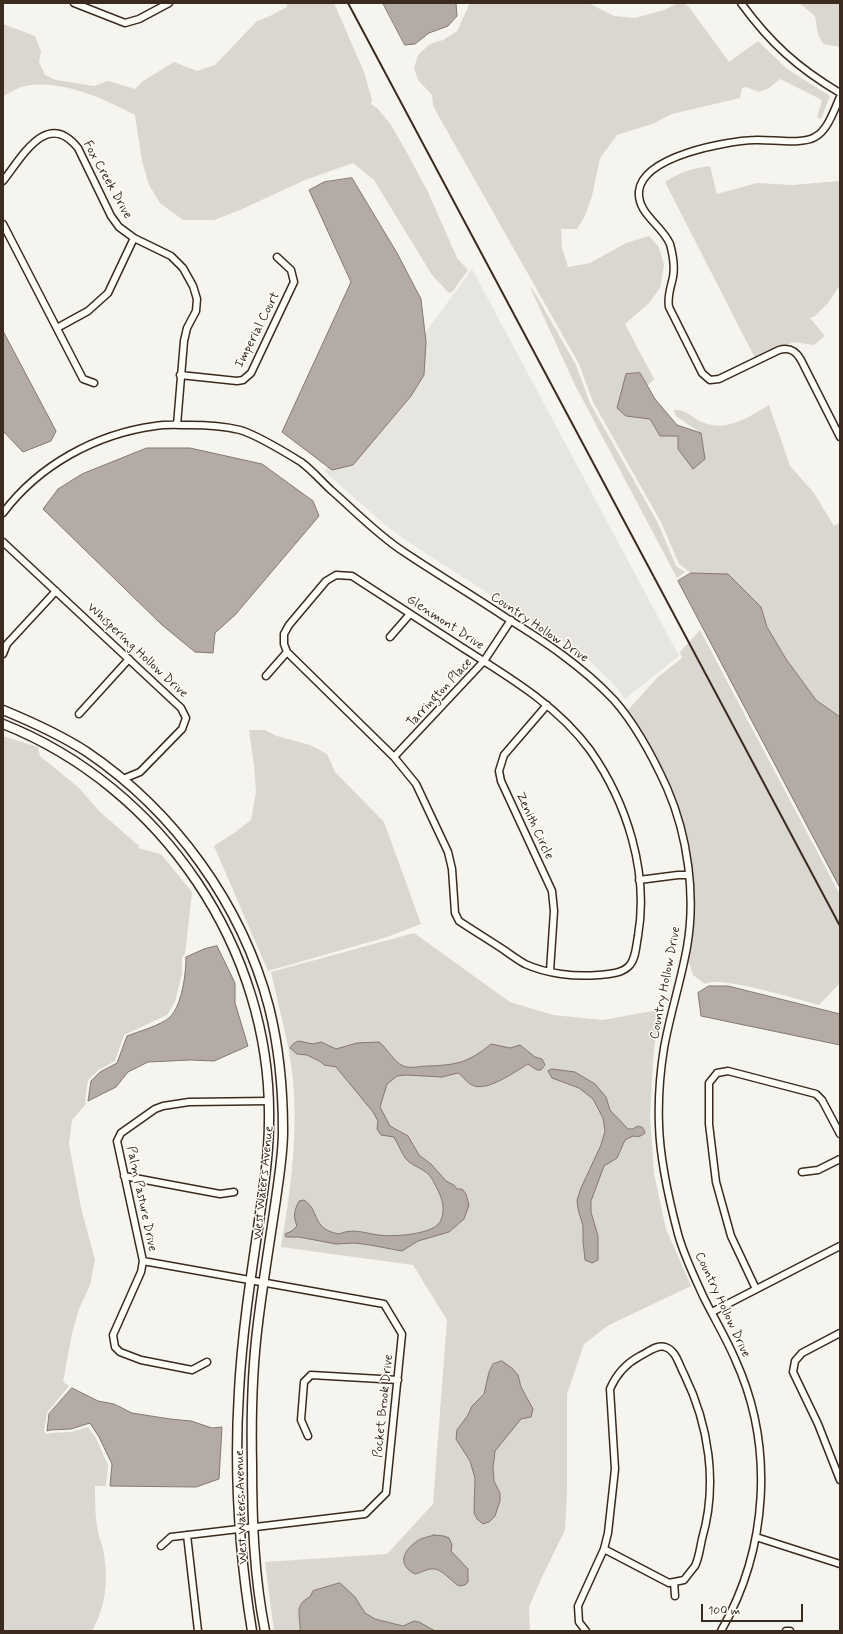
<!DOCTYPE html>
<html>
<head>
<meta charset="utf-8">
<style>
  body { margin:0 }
  #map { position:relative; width:843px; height:1634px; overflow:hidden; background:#f5f4ee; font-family:Mynerve,sans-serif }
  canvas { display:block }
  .frame { position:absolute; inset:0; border:4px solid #3b2a1e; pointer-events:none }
  .scale { position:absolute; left:701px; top:1604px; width:102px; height:18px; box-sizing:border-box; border:2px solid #3b2a1e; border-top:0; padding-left:5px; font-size:12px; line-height:14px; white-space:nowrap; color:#3b2a1e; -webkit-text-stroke:3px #fdfcf7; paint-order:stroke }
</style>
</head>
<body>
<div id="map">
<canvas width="843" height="1634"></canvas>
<div class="frame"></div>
<div class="scale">100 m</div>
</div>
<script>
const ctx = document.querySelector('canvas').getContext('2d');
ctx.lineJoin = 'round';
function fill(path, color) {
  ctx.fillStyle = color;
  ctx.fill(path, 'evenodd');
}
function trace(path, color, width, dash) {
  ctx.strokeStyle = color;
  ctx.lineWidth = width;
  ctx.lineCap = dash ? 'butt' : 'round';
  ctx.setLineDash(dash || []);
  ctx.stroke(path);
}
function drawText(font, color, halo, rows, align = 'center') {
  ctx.font = font + ' Mynerve,sans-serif';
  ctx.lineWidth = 3;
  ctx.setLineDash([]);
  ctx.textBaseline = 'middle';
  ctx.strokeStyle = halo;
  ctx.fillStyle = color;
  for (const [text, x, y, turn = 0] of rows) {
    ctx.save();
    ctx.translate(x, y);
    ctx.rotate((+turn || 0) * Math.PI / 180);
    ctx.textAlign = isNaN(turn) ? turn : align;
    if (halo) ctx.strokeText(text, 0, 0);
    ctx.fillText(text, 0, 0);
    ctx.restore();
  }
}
fill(new Path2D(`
  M 472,269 L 679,656 L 625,699 L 617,688 L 592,663 L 573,648 L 410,543 L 384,524 L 324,471 Z`), '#e7e5df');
fill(new Path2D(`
  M 287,3 L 334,3 L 364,72 L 372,100 L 371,104 L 378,109 L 391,125 L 406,151 L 428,192 L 457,258 L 468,270 L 452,292 L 449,293 L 432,275 L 374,180 L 353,163 L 305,180 L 240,210 L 214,220 L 183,220 L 160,203 L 149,185 L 142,161 L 135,115 C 105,99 60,79 26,86 C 18,87 10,93 3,96 L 3,24 L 35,36 L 41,51 L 39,62 L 45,75 L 56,80 L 94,86 L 108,81 L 135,89 L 143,81 L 174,62 L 197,71 L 215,65 L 257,21 L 268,17 L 287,7 Z
  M 470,3 L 588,3 L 614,16 L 635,18 L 664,10 L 678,3 L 683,3 L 689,7 L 729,62 L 758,41 L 787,69 L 830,96 L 821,119 L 817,117 L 822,100 L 780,79 L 769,88 L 759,92 L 746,87 L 742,88 L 740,98 L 672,114 L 652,124 L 617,135 L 600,158 L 592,196 L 585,216 L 577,229 L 561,229 L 562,248 L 568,267 L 590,263 L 626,243 L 649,236 L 659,247 L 664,265 L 660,288 L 649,303 L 625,324 L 654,379 L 647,386 L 640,373 L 626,416 L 650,419 L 660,436 L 678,436 L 679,449 L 701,433 L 676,416 L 674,410 C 686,409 692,418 702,422 C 726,433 749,417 769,405 L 790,466 L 814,493 L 834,526 L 840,523 L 840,717 L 816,700 L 786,659 L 767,627 L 761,607 L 728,574 L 691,573 L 679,564 L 661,522 L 593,402 L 579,364 L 433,106 L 432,95 L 418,80 L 414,68 L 418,55 L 430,44 L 443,40 L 457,31 Z
  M 799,3 L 840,3 L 840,47 L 823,44 L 818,34 L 815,16 Z
  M 710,166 L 717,194 L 757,183 L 792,185 L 840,181 L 840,285 L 828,303 L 815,316 L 810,318 L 825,336 L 814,345 L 794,342 L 755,358 L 665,182 C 678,173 693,168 710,166 Z
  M 529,285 L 535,293 L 576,365 L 590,403 L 658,523 L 676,566 L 685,572 L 677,578 L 575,385 Z
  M 700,630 L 840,895 L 840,983 L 819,1005 C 799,1000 720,975 705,984 L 693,975 L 688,959 L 691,946 L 694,908 L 693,872 L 682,817 L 672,789 L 657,757 L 641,730 L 627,711 L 658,677 L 682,658 L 680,652 Z
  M 249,730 L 265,730 L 277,736 L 310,745 L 327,754 L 335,772 L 384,822 L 421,924 L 387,937 L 268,971 L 214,846 L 234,833 L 251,820 L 256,792 L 254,766 Z
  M 3,736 L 38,747 L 40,756 L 79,788 L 100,812 L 139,846 L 138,848 L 161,854 L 192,892 L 185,954 L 182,957 L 182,973 L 175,1002 L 167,1015 L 124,1035 L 115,1061 L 99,1070 L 88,1080 L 85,1101 L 86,1104 L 72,1120 L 69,1144 L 81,1208 L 95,1260 L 90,1285 L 79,1309 L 72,1333 L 63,1382 L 69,1386 L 47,1413 L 44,1431 L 46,1434 L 51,1433 L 71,1432 L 88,1427 L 96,1438 L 108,1465 L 106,1486 L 95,1486 C 95,1501 95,1517 98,1532 C 99,1538 102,1544 103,1550 C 109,1577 106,1607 92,1631 L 3,1631 Z
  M 414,933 L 510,1002 L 553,1015 L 603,1020 L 658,1010 L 653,1062 L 650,1116 L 654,1174 L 666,1229 L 691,1286 L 609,1325 L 584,1344 L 567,1394 L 567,1490 L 565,1530 L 541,1579 L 529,1607 L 530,1631 L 274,1631 L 265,1562 L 387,1554 L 433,1504 L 447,1320 L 413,1265 L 281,1247 C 291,1189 299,1130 292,1071 C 288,1038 278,1005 271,972 Z`), '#dad6d0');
const water = new Path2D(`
  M 383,3 L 456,3 L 457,16 L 448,26 L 429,33 L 415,44 L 405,45 Z
  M 352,178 L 397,253 L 421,299 L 426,342 L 424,375 L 411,396 L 353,465 L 332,470 L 282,432 L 351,282 L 309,190 L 324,182 Z
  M 3,331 L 56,431 L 51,441 L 23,452 L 3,431 Z
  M 640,373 L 655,399 L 677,425 L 701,433 L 705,459 L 693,469 L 678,449 L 678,436 L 660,436 L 650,419 L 626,416 L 617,408 L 626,374 Z
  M 147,448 L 190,448 L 262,464 L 313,501 L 319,516 L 235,615 L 215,633 L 213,653 L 195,652 L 162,625 L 43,509 L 58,489 L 82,474 Z
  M 691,573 L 728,574 L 761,607 L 767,627 L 786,659 L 816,700 L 840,717 L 840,888 L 678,581 Z
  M 217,946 L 235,983 L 235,1003 L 248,1046 L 214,1061 L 190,1060 L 148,1062 L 128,1072 L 116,1087 L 88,1101 L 91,1081 L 100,1072 L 117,1063 L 127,1036 C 137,1032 162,1025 170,1017 C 182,1005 186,974 186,957 L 204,949 Z
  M 709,986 L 728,986 L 840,1014 L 840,1045 L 701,1016 L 698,993 Z
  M 299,1041 L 313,1044 L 321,1042 L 336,1049 L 357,1043 L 379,1042 C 387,1048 394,1062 403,1066 C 412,1069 419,1066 428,1066 C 456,1065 468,1063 491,1044 L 510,1048 L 520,1045 L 535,1057 L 542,1059 L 545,1065 L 541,1070 L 537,1070 L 528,1064 C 516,1071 486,1093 472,1085 C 467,1083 463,1076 458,1073 L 442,1077 L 405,1075 L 397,1076 L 387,1084 L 380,1107 L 390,1126 L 408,1136 L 419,1155 L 431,1164 L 446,1181 L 454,1185 L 457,1189 L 462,1189 L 466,1194 L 469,1205 L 464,1219 L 449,1232 L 418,1241 L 402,1251 L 370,1245 L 355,1243 L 336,1244 L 299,1237 L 286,1237 L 285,1234 L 292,1231 L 297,1226 C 293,1216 294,1211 299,1201 L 304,1200 C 320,1210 311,1229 339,1234 C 353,1228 364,1233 378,1235 C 392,1237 436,1235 441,1220 C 447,1205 439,1192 432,1179 C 427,1169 413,1167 406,1159 C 401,1152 398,1144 394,1137 L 381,1135 L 377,1129 L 378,1121 L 373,1112 L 336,1067 L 324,1065 L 321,1062 L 307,1055 L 297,1054 L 290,1048 L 293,1044 Z
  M 552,1069 L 575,1072 L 595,1084 L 606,1097 L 610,1110 L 628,1129 L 633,1129 L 638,1126 C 643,1127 644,1129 645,1133 C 640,1137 638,1137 633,1136 L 625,1140 L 617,1158 L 604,1166 L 591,1201 L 591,1212 L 598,1236 L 598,1260 L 592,1263 L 585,1260 L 583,1241 L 583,1226 L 578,1209 L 577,1200 L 581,1188 L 601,1145 L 605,1131 L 603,1118 L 593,1099 L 579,1088 L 552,1078 L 548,1071 Z
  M 502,1361 L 513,1369 L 518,1375 L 521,1387 L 533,1409 L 531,1417 L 521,1419 L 495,1451 L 493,1468 L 494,1481 L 500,1493 L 500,1501 L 495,1516 L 489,1522 L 483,1524 L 477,1519 L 474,1513 L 475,1478 L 470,1461 L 456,1439 L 457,1430 L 468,1415 L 472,1406 L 484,1394 L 489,1372 L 493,1364 Z
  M 72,1388 L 98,1401 L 114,1404 L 132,1413 L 170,1419 L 191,1421 L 212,1428 L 222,1427 L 219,1479 L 196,1487 L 110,1486 L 112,1464 L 99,1437 L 90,1423 L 71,1429 L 50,1430 L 47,1431 L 49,1414 Z
  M 434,1535 L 444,1536 L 449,1538 L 452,1545 L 451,1551 L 468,1569 L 468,1582 L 465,1585 L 459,1586 C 450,1581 442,1567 430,1569 C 425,1570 420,1573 415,1574 C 397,1565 403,1551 416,1542 C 420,1538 428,1537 434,1535 Z
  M 340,1583 L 355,1597 L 365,1613 L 375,1619 L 403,1626 L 414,1621 L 419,1622 L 435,1631 L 300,1631 C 301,1616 293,1605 310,1597 L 313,1591 Z`);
fill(water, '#b4aca4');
trace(water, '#84786e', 1);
const minor = new Path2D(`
  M 74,3 L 125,23 L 139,19 L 169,3
  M 741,3 C 770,43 798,68 840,93
  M 840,97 C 834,110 828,130 815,137 C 802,145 770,139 755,140 C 726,141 643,156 639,191 C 637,214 662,225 670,244 C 673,255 675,266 673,277 C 671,287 667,296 669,307 L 702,373 L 710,380 L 719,379 L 779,350 C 790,347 796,351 801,360 L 840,437
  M 3,181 C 22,157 47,109 78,148 L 111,216 L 119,227 L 134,238 L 171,256 L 183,268 L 193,286 L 197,299 L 196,311 L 187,328 L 184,341 L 177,425
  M 3,224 L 83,379 L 94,383
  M 57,328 L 88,311 L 108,293 L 134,238
  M 180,375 L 237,381 L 243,380 L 251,373 L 294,282 L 291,270 L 277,257
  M 3,513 C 39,465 96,434 155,426 C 166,424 178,425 189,425 C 206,425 224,426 240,430 C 254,434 288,454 301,462 C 312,470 322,482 332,491 C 356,512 378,535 404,552 C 437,574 472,595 505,617 C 544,641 582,666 614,700 C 636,725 653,757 667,788 C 688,836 696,896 687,947 C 681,981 670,1014 664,1048 C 660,1073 658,1099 659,1125 C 660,1161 669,1200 678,1234 C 684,1256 695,1278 704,1298 C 714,1318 726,1338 735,1359 C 775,1446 768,1549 721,1631
  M 3,542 L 181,708 L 186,718 L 182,729 L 140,772 L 123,779
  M 336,575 L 352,576 C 389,600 426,624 463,648 C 509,677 558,706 590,750 C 627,803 649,872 638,936 C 636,946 636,959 629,966 C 621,974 608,974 598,975 C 575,977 547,974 525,964 C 518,960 511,955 504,950 C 489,940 474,931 459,921 L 455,913 L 452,869 L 448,852 L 416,784 L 394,757 L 287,652 L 284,644 L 284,634 L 289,625 L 326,581 Z
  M 390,637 L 410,614
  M 3,654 L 7,644 L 56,591
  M 266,676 L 287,652
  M 547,705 L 504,755 L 499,771 L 501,781 L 552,891 L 554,911 L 550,971
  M 79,714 L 129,659
  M 394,757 L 484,661 L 511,620
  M 639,880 L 678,875 L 689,875
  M 802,1172 L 818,1170 L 840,1159
  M 124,1176 L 220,1194 L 234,1192
  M 143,1261 L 384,1304 L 402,1334 L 386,1493 L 365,1514 L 171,1537 L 161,1546
  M 756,1289 L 731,1236 L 716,1182 L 709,1124 L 709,1083 L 717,1073 L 728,1071 L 816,1094 L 822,1100 L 840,1134
  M 712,1312 L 840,1246
  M 840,1333 L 802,1353 L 795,1361 L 793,1372 L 818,1424 L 840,1480
  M 207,1362 L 192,1370 L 141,1360 L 120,1352 L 115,1347 L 113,1335 L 141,1272 L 143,1261 L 117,1141 L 121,1133 L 155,1109 L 163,1106 L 189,1102 L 269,1101
  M 308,1436 L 301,1420 L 304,1382 L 311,1375 L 398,1380
  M 187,1535 L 198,1631
  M 756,1537 L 840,1564
  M 674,1582 L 675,1596
  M 586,1631 L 579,1622 L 578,1606 L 604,1549 L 608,1533 L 615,1469 L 610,1389 C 616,1375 627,1363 640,1356 C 647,1353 657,1344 665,1347 C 676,1350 679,1365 684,1374 C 709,1425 718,1484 702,1539 C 700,1548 699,1558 695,1566 C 691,1571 687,1576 684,1580 L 669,1583 L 604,1549
  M 786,1631 L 790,1631`);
const tertiary = new Path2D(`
  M 3,710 C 32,722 61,735 87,752 C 174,811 242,904 269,1007 C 279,1047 283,1089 283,1131 C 283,1154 279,1177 276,1199 C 270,1240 263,1282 258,1323 C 252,1370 251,1417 252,1464 C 252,1520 254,1576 265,1631
  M 3,724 C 162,787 272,949 269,1121 C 269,1157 263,1192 258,1228 C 250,1282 242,1336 239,1391 C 234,1471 239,1552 252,1631`);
trace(minor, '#3b2a1e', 9);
trace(tertiary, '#3b2a1e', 11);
trace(minor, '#fdfcf7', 6);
trace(tertiary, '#fdfcf7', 8);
trace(new Path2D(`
  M 348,3 L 840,926`), '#3b2a1e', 2);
drawText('13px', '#3b2a1e', '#fdfcf7', [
  ["Fox Creek Drive",107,180,61],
  ["Imperial Court",258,330,-63],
  ["Glenmont Drive",445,623,33],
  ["Country Hollow Drive",539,628,34],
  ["Whispering Hollow Drive",137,651,43],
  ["Tarrington Place",440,693,-47],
  ["Zenith Circle",534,826,65],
  ["Country Hollow Drive",666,983,-79],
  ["West Waters Avenue",264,1183,-84],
  ["Palm Pasture Drive",141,1199,78],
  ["Country Hollow Drive",722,1305,65],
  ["Pocket Brook Drive",384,1406,-84],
  ["West Waters Avenue",242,1507,-92]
]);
</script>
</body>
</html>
